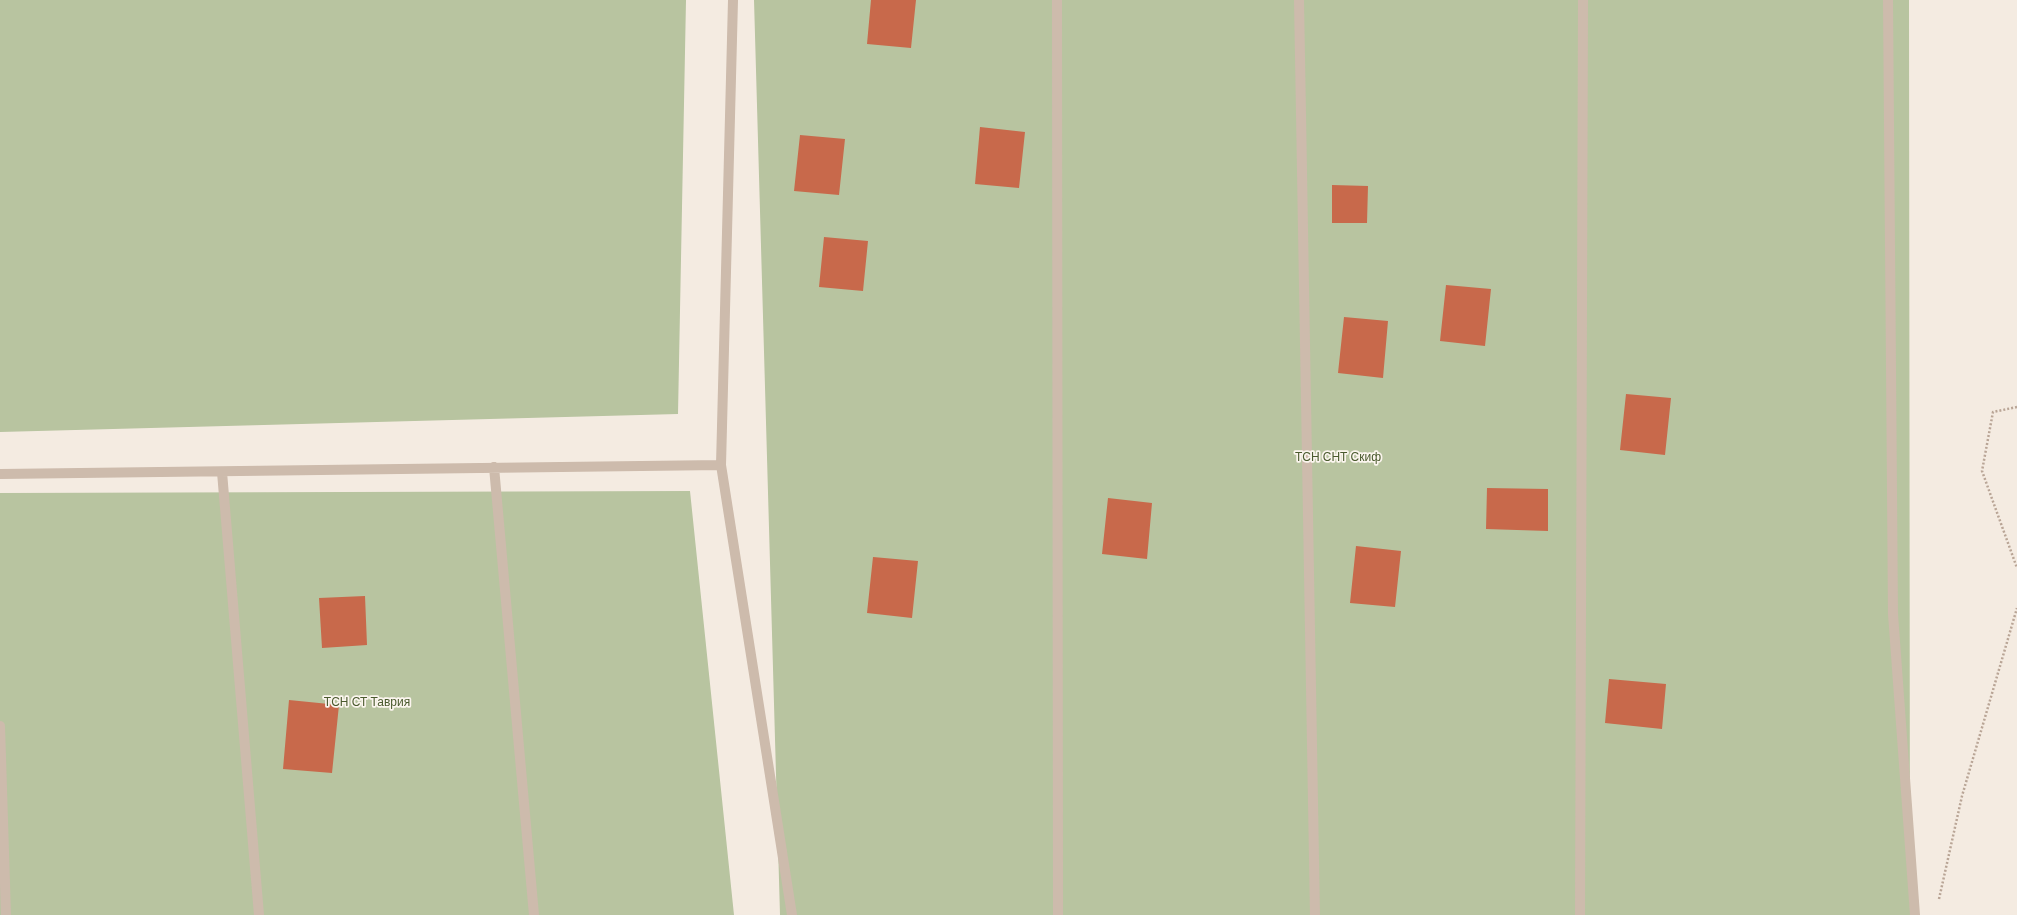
<!DOCTYPE html>
<html>
<head>
<meta charset="utf-8">
<style>
  body { margin:0 }
  canvas { display:block; background:#f4ebe1 }
</style>
</head>
<body>
<canvas width="2017" height="915"></canvas>
<script>
const ctx = document.querySelector('canvas').getContext('2d');
ctx.lineJoin = 'round';
function fill(path, color) {
  ctx.fillStyle = color;
  ctx.fill(path, 'evenodd');
}
function trace(path, color, width, dash) {
  ctx.strokeStyle = color;
  ctx.lineWidth = width;
  ctx.lineCap = dash ? 'butt' : 'round';
  ctx.setLineDash(dash || []);
  ctx.stroke(path);
}
function drawText(font, color, halo, rows, align = 'center') {
  ctx.font = font + ' "DM Sans",sans-serif';
  ctx.lineWidth = 3.5;
  ctx.setLineDash([]);
  ctx.textBaseline = 'middle';
  ctx.strokeStyle = halo;
  ctx.fillStyle = color;
  for (const [text, x, y, turn = 0] of rows) {
    ctx.save();
    ctx.translate(x, y);
    ctx.rotate((+turn || 0) * Math.PI / 180);
    ctx.textAlign = isNaN(turn) ? turn : align;
    if (halo) ctx.strokeText(text, 0, 0);
    ctx.fillText(text, 0, 0);
    ctx.restore();
  }
}
fill(new Path2D(`
  M 0,0 L 686,0 L 678,414 L 0,432 Z
  M 754,0 L 1909,0 L 1910,915 L 780,915 Z
  M 690,491 L 734,915 L 0,915 L 0,493 Z`), '#b8c4a0');
fill(new Path2D(`
  M 871,0 L 916,0 L 911,48 L 867,44 Z
  M 980,127 L 1025,132 L 1019,188 L 975,184 Z
  M 800,135 L 845,139 L 839,195 L 794,191 Z
  M 1332,185 L 1368,186 L 1367,223 L 1332,223 Z
  M 824,237 L 868,241 L 863,291 L 819,287 Z
  M 1446,285 L 1491,289 L 1485,346 L 1440,341 Z
  M 1344,317 L 1388,321 L 1383,378 L 1338,373 Z
  M 1626,394 L 1671,398 L 1665,455 L 1620,450 Z
  M 1487,488 L 1548,489 L 1548,531 L 1486,529 Z
  M 1108,498 L 1152,503 L 1147,559 L 1102,554 Z
  M 1356,546 L 1401,551 L 1395,607 L 1350,603 Z
  M 873,557 L 918,561 L 912,618 L 867,613 Z
  M 365,596 L 367,645 L 322,648 L 319,598 Z
  M 1609,679 L 1666,684 L 1662,729 L 1605,723 Z
  M 289,700 L 339,705 L 332,773 L 283,769 Z`), '#c8694b');
trace(new Path2D(`
  M 2017,407 L 1993,412 L 1982,471 L 2017,568
  M 1939,899 L 1962,796 L 2017,608`), '#b9a596', 2.5, [2, 2]);
trace(new Path2D(`
  M 1299,0 L 1315,915`), '#cdbbac', 10);
trace(new Path2D(`
  M 733,0 L 721,465 L 792,915
  M 1057,0 L 1058,915
  M 1888,0 L 1893,614 L 1915,915
  M 494,467 L 534,915
  M 222,472 L 259,915
  M 0,474 L 721,465
  M 0,726 L 6,915
  M 1580,915 L 1583,0`), '#cdbbac', 10);
drawText('12px', '#4a5a2e', '#fbf5ee', [
  ["ТСН СНТ Скиф",1338,458],
  ["ТСН СТ Таврия",367,703]
]);
</script>
</body>
</html>
